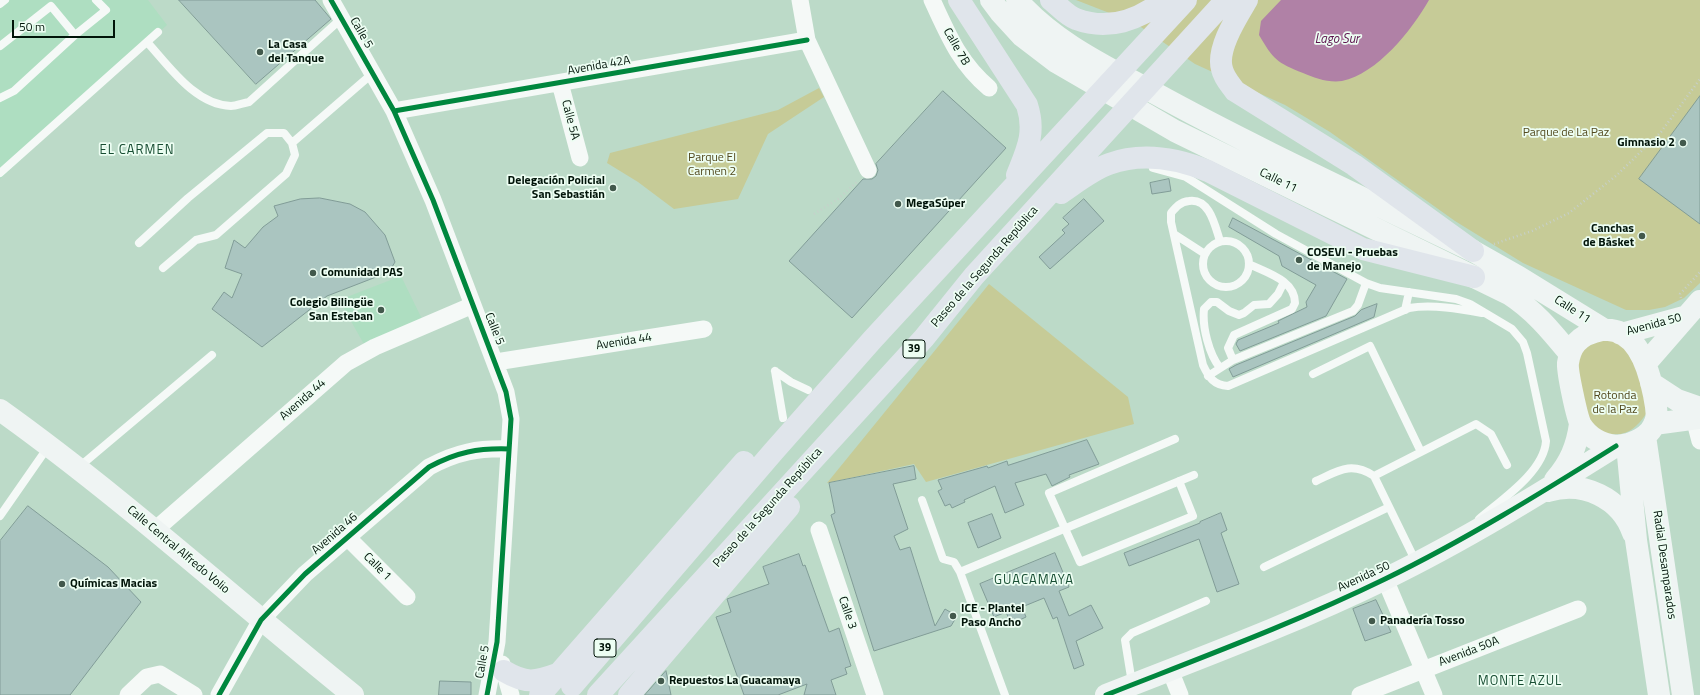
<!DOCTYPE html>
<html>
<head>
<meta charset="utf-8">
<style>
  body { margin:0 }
  #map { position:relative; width:1700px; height:695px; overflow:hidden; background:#bcdac8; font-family:"Titillium Web",sans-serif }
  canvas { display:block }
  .scale { position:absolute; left:12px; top:20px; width:103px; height:18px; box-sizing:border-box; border:2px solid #011409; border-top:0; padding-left:5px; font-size:12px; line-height:14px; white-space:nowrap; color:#011409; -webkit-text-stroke:3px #edfef3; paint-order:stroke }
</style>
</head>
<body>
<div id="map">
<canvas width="1700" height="695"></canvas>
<div class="scale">50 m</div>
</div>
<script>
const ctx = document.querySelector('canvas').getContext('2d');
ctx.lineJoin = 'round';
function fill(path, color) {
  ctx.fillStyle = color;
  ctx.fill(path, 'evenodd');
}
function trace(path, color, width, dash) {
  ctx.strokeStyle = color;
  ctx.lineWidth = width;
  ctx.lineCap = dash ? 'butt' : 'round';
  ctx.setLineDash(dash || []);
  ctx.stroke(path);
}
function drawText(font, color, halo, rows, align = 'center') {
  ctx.font = font + ' "Titillium Web",sans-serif';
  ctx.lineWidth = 3.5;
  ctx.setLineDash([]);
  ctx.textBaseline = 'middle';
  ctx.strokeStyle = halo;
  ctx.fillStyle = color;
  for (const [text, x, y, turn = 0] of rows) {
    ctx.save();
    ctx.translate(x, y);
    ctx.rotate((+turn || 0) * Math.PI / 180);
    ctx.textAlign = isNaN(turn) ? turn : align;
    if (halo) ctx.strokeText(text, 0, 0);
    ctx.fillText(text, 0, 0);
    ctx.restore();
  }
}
fill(new Path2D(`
  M 0,0 L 148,0 L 167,25 L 0,179 Z
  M 401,276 L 422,319 L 365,346 L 339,300 Z`), '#aedec1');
fill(new Path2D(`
  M 1076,0 L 1700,0 L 1700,283 L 1684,298 L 1665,307 L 1649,310 L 1626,310 L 1523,263 L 1455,221 L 1330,132 L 1285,105 L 1195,64 L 1135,23 Z
  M 819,88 L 824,97 L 768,134 L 738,199 L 674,209 L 638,182 L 607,163 L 610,153 L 778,110 Z
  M 989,284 L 1128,397 L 1134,424 L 926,482 L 914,464 L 827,483 Z
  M 1618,336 L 1642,378 L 1646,414 C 1637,427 1628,436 1611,434 C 1605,433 1596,430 1592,425 C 1582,416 1578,368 1576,353 L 1579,346 Z`), '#c6cb97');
fill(new Path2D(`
  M 1281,0 L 1429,0 C 1412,30 1377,74 1342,81 C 1329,83 1314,78 1303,73 C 1277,63 1273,59 1259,35 L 1261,21 Z`), '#b081a6');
const building = new Path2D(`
  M 179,0 L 315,0 L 331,19 L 256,84 Z
  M 943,91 L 1006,148 L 852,318 L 789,261 L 863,179 L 872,179 L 876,176 L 878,170 L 876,164 Z
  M 1700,96 L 1700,224 L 1639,179 Z
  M 1169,179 L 1171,191 L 1152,194 L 1150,183 Z
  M 320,198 L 350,204 L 365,212 L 385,235 L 395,262 L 389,272 L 327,296 L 262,347 L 212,309 L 224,292 L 232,298 L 242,274 L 225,268 L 234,240 L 245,248 L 263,227 L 278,216 L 274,206 L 300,199 Z
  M 1084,199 L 1104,221 L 1050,269 L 1039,257 L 1065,233 L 1062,230 L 1069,224 L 1063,218 Z
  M 1233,218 L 1347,279 L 1326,316 L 1240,351 L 1236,344 L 1238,340 L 1279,323 L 1278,321 L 1307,307 L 1306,302 L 1316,285 L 1282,266 L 1279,256 L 1229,227 Z
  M 1377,304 L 1374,317 L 1233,377 L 1229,369 L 1236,365 L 1355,316 L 1361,310 Z
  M 1087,440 L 1099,464 L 1069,475 L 1070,477 L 1052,486 L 1046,474 L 1015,483 L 1024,505 L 1005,513 L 995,486 L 964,500 L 965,502 L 952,508 L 950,504 L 945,506 L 938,491 L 942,489 L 938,480 L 987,466 L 988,468 L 1007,461 L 1008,465 Z
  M 914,466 L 916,479 L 893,484 L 908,529 L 894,536 L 900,550 L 910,547 L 935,626 L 945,609 L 957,616 L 951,626 L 874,651 L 831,515 L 835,513 L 829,483 Z
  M 28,506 L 108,567 L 141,602 L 70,695 L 0,695 L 0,541 Z
  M 1221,513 L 1227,530 L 1221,533 L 1239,584 L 1217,592 L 1199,539 L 1129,566 L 1124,553 L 1200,523 L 1200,522 Z
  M 992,514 L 1001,538 L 978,548 L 968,523 Z
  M 1055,553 L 1069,587 L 1059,591 L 1069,616 L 1091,605 L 1103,628 L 1076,641 L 1084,665 L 1074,669 L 1057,617 L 1053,619 L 1044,598 L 1022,607 L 1026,617 L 1011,624 L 1006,612 L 994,617 L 980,584 Z
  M 799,554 L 803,566 L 805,565 L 829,632 L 839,628 L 851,666 L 845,668 L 847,674 L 831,680 L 836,695 L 804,695 L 807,684 L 778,695 L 744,695 L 716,617 L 731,612 L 727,599 L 769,584 L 763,567 Z
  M 1376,600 L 1391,632 L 1365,641 L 1353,609 Z
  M 666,671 L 671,695 L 645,695 Z
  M 440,681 L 471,682 L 471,695 L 439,695 Z`);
fill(building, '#aac5c0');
trace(building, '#819c97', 1);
trace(new Path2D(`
  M 814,214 L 838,199 L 858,181
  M 1494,244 L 1532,231 L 1569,213 L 1617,175 L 1661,132 L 1700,79
  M 1681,298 L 1680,294 L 1700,272`), '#c6d0ca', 2.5, [1, 3]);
trace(new Path2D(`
  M 0,4 L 5,0
  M 75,35 L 106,10 L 96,0
  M 147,42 C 169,66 195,105 231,106 C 236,106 243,103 249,102 L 342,18
  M 0,46 L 51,6 L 75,35 L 14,91 L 0,98
  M 1153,168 L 1186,177 L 1276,234 L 1366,283 L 1380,288 L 1456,299 L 1470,304 L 1512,329 L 1523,342 L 1527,353 L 1546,441 C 1544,472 1501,500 1479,519
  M 0,173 L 158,32
  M 1174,234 L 1205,254
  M1203 264a23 23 0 1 1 46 0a23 23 0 1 1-46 0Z
  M 1220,241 C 1215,226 1210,198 1189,201 C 1180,202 1176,207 1171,213 L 1171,222 L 1203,365 C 1209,378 1214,385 1228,386 L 1409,308 C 1432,304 1460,309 1482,313
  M 139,243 L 188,198 L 267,133 L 284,133 L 292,143
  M 1249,264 C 1267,273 1295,280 1295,303 L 1292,309 L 1234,335 L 1228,348 L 1233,360 L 1353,311 L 1358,305 L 1366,283
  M 163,268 L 196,240 L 216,235 L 286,174 L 295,155 L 292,143 L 373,73
  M 1405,310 L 1409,292
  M 1220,368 C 1209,354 1202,327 1204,309 L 1211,302 L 1217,302 L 1229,311 L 1239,315 L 1244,313 L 1254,305 L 1269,304 L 1278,294 L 1284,282
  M 775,371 L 783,418
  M 775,371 L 791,382 L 808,390
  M 1313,374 L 1370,346 L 1421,452
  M 1208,376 L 1233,360
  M 1175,439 L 1049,493 L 1080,562 L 1193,516 L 1179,481
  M 79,467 L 212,355
  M 1374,476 L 1476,424 L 1491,434 L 1507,465
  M 1316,481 C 1338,471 1351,461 1374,476 L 1416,562
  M 922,500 L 943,559 L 954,562 L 960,572 L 1005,695
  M 0,516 L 48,447
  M 1264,567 L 1389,507
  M 960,572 L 1194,475
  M 1132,683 L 1125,640 L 1132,633 L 1206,601`), '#f5f9f7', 8);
trace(new Path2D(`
  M 331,0 L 394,111 L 433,200 L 506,392 L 511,419 L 497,642 L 487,695
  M 800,0 L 807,40 L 868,170
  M 932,0 C 948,34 959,63 989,88
  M 560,83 L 580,158
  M 394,111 L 807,40
  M 496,362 L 704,329
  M 1694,418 L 1700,441
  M 155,530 L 346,363 L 375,347 L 473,305
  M 819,530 L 875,695
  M 347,537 L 407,597
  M 1385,579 L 1434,695
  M 502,664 L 511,695
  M 1170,670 L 1180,695
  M 128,695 L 147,677 L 160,674 L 194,695
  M 219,695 L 261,620 L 305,574 L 429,467 C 457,452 478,448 509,449
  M 1360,695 L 1578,609`), '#f5f9f7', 17);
trace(new Path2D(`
  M 991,0 L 1000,12 L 1022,36 L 1056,62 L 1175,131 L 1509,294 C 1534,310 1551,331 1570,354
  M 1017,0 C 1054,42 1103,65 1151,91 C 1256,149 1366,199 1473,251 L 1519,277 L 1605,330
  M 1621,334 L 1687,316
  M 1646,363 L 1700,301
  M 1651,383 L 1677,400 L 1700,408
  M 0,410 C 123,498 235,600 353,695
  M 1654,424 L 1700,418
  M 1645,436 L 1683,695
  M 1627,445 L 1636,540 L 1659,695
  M 1555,480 C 1570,463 1577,446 1580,424
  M 1548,491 C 1583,480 1621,498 1633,533
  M 1106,695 C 1200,658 1295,623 1385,579 C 1465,540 1541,493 1616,446 C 1632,445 1652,437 1656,419 C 1658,411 1655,403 1654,395 C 1649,370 1637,326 1602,330 C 1592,332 1583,335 1576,343 C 1571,349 1569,356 1568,363 C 1567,371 1577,418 1581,425 C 1589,438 1601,444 1616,446`), '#eff4f3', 22);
trace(new Path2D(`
  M 959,0 L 1027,105 C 1036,133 1027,150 1017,175
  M 1051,0 C 1059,6 1067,16 1076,19 C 1108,31 1139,20 1164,0
  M 1247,0 C 1237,17 1216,49 1222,69 C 1224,78 1230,84 1235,91 L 1354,165 L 1473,251
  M 1061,193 C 1076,183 1092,170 1109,164 C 1142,152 1176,158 1208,171 L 1363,249 L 1474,277
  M 504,671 C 526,684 535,682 557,674
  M 572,686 L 773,452 L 873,339 L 1186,0
  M 540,695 L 744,462
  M 598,695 L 924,338 L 974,276 L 1226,0
  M 629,695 L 789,507`), '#e0e5eb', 22);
trace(new Path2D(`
  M 331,0 L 394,111 L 433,200 L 506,392 L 511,419 L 497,642 L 487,695
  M 394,111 L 807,40
  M 219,695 L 261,620 L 305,574 L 429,467 C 457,452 478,448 509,449
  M 1106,695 C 1200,658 1295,623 1385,579 C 1465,540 1541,493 1616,446`), '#00873e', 5);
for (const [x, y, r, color] of [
  [260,52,4,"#42594c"],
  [1683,143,4,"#42594c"],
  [613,188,4,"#42594c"],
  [898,204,4,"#42594c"],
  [1642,236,4,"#42594c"],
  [1299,260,4,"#42594c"],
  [313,273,4,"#42594c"],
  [381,310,4,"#42594c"],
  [62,584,4,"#42594c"],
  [953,616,4,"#42594c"],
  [1372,621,4,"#42594c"],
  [661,681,4,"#42594c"]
]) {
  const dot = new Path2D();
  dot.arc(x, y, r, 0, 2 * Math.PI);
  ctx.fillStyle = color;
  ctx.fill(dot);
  trace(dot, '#edfef3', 1.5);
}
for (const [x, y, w] of [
  [914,349,22],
  [605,648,22]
]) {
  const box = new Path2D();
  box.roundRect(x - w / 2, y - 9, w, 18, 3);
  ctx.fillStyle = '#edfef3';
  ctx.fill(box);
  trace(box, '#011409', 1);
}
drawText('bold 11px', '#011409', null, [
  ["39",914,349],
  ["39",605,648]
]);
drawText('12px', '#011409', '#edfef3', [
  ["Calle 5",361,33,60],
  ["Calle 7B",956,47,60],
  ["Avenida 42A",599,66,-10],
  ["Calle 5A",570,120,75],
  ["Calle 11",1278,181,26],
  ["Paseo de la Segunda República",985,267,-49],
  ["Calle 11",1572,310,33],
  ["Avenida 50",1654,325,-15],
  ["Calle 5",494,329,68],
  ["Avenida 44",624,342,-9],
  ["Avenida 44",303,400,-41],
  ["Paseo de la Segunda República",768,508,-48],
  ["Avenida 46",335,534,-41],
  ["Calle Central Alfredo Volio",178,550,40],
  ["Radial Desamparados",1664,565,82],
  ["Calle 1",377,567,45],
  ["Avenida 50",1364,577,-25],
  ["Calle 3",847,613,71],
  ["Avenida 50A",1469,652,-21],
  ["Calle 5",483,662,-80]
]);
drawText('bold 12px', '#011409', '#edfef3', [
  ["La Casa",268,45],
  ["del Tanque",268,59],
  ["Gimnasio 2",1675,143,"right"],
  ["Delegación Policial",605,181,"right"],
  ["San Sebastián",605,195,"right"],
  ["MegaSúper",906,204],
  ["Canchas",1634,229,"right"],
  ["de Básket",1634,243,"right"],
  ["COSEVI - Pruebas",1307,253],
  ["de Manejo",1307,267],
  ["Comunidad PAS",321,273],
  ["Colegio Bilingüe",373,303,"right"],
  ["San Esteban",373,317,"right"],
  ["Químicas Macias",70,584],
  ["ICE - Plantel",961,609],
  ["Paso Ancho",961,623],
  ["Panadería Tosso",1380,621],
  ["Repuestos La Guacamaya",669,681]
], 'left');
drawText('12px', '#52491d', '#edfef3', [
  ["Parque de La Paz",1566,133],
  ["Parque El",712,158],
  ["Carmen 2",712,172],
  ["Rotonda",1615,396],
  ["de la Paz",1615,410]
]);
drawText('italic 13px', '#5b114d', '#edfef3', [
  ["Lago Sur",1337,40]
]);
ctx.letterSpacing = '1px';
drawText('13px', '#174d32', '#edfef3', [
  ["EL CARMEN",137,151],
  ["GUACAMAYA",1034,581],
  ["MONTE AZUL",1520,682]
]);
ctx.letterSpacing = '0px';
</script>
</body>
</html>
